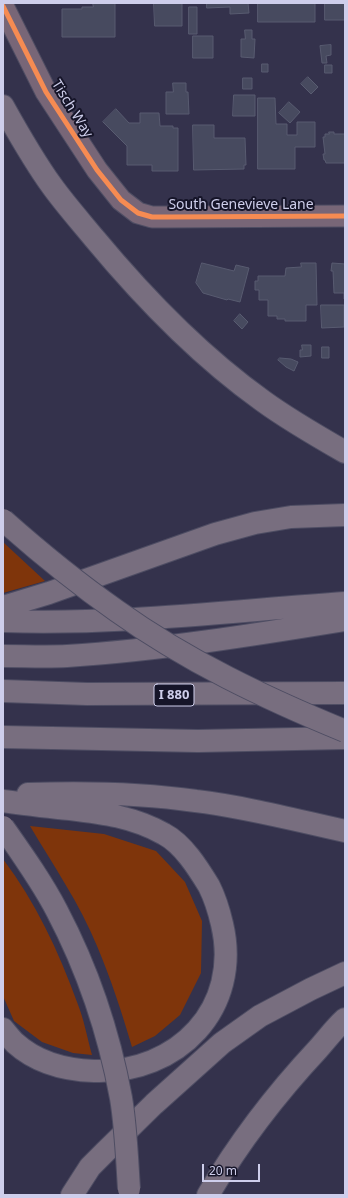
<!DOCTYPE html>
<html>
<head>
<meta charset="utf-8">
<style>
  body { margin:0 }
  #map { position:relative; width:348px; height:1198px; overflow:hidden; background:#34324c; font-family:"Noto Sans",sans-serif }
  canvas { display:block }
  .frame { position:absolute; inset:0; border:4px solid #ceceeb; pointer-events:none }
  .scale { position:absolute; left:202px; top:1164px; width:58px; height:18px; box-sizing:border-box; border:2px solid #ceceeb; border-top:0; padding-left:5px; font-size:12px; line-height:14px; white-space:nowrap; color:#ceceeb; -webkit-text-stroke:3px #161529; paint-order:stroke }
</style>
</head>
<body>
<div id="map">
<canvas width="348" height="1198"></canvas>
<div class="frame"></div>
<div class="scale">20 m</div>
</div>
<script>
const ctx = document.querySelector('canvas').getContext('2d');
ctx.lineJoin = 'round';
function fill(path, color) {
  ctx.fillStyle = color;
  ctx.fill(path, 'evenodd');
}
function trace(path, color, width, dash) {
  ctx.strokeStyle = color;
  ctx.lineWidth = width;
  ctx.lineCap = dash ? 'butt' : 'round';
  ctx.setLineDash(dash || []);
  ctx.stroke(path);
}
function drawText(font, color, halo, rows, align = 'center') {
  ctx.font = font + ' "Noto Sans",sans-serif';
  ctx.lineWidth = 4;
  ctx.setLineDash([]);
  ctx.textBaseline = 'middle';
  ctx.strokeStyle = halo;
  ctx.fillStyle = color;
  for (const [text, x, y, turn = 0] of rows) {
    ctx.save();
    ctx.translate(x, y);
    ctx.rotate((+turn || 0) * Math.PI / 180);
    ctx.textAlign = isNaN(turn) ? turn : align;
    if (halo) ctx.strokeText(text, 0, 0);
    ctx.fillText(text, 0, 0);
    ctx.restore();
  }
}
fill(new Path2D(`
  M 3,542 L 45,581 L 3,593 Z
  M 30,826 L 104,834 L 156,851 L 185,882 L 202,921 L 201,973 L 180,1015 L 155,1036 L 132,1047 C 122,1013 111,979 97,946 C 80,904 53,865 30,826 Z
  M 3,859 C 35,901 59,952 77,1002 C 84,1019 87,1037 92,1055 L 73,1053 L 42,1042 L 14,1021 L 3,996 Z`), '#7f350b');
const building = new Path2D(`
  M 93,3 L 115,3 L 115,37 L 62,37 L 62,9 L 82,9 L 82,7 L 93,7 Z
  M 154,3 L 182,3 L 182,26 L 155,26 Z
  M 207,3 L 248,3 L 249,13 L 230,14 L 230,7 L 207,8 Z
  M 258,3 L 315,3 L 315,22 L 258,22 Z
  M 325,3 L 345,3 L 345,20 L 325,20 Z
  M 189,7 L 197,7 L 197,34 L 189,34 Z
  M 245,30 L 252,30 L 252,39 L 255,39 L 254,58 L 241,57 L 241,39 L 245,39 Z
  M 193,36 L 213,36 L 213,58 L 193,58 Z
  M 331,45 L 331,55 L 326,56 L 327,63 L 322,63 L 320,46 Z
  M 262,64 L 268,64 L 268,72 L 262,72 Z
  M 325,65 L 332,65 L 332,73 L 325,73 Z
  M 308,77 L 318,87 L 311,94 L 301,84 Z
  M 243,78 L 252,78 L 252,89 L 243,89 Z
  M 173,83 L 186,83 L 186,92 L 188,92 L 189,114 L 166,114 L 166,92 L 173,92 Z
  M 234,95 L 255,95 L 255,116 L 233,116 Z
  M 258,98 L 275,98 L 276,124 L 287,124 L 287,135 L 297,135 L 297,122 L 315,122 L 315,147 L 295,147 L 295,169 L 258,169 Z
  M 289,102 L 300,112 L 290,123 L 279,113 Z
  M 116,109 L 129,123 L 140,123 L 140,113 L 159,113 L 160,126 L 173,126 L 173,128 L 178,128 L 178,171 L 152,171 L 152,165 L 127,165 L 127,146 L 103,122 Z
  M 193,125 L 214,125 L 214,138 L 245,138 L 246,165 L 244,165 L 244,169 L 194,170 Z
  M 329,132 L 334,132 L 334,134 L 345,134 L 345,163 L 326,163 L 325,160 L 324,160 L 323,154 L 325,154 L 323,137 L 325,137 L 325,134 L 329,134 Z
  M 345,262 L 345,300 L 344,299 L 344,293 L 334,293 L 333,271 L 331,271 L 332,263 L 345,264 Z
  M 202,263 L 234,271 L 236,265 L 249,268 L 240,302 L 228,299 L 227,300 L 203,293 L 196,283 Z
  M 301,263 L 316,263 L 317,305 L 306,305 L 306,321 L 285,321 L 285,319 L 277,319 L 277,316 L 268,316 L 268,300 L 259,300 L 259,290 L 255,290 L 255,281 L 258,281 L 258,276 L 285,276 L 286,268 L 301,267 Z
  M 321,305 L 344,305 L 344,327 L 322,328 Z
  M 240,314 L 248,322 L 242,329 L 234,321 Z
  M 302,345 L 311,345 L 311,356 L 300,357 L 300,350 L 302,350 Z
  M 322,347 L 329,347 L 329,358 L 322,358 Z
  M 280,358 L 291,359 L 298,362 L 294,371 L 286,367 L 278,360 Z`);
fill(building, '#474a5f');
trace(building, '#585b70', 1);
const street = new Path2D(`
  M 3,6 L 46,92 L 97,170 L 121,200 L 138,213 L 152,217 L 167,217 L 345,216`);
const highway = new Path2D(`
  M 3,106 C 18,133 34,161 52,186 C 65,204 80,221 94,238 C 143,297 200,356 263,401 C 289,420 317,436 345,452
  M 3,607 L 49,593 L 215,534 L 255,523 L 291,517 L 345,515
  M 3,621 C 117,625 231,611 345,603
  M 3,656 C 24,656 46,657 67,656 C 160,650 253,635 345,620
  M 3,691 L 87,694 L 345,693
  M 3,737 L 198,741 L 345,738
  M 28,794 C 84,792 140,793 196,801 C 246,807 295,820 345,831
  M 3,801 C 25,804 48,807 70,809 C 103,813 134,817 164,834 C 183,844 198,868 209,886 C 215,898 219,911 222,924 C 242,1008 178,1074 94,1071 C 65,1070 37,1063 15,1043 C 11,1039 7,1034 3,1029
  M 72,1195 L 90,1167 L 105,1152 L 154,1104 L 222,1043 L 260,1016 L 311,989 L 345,973
  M 208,1195 C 239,1142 276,1094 318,1049 C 327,1039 335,1028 345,1019`);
trace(street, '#4e4d63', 23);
trace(highway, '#4e4d63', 24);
trace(street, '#786677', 21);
trace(highway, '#786e7f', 22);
const highwayBridge = new Path2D(`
  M 3,520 C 39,552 77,583 117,611 C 187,661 265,698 345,731
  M 3,827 C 22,854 42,882 57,911 C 88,970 109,1033 121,1098 C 126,1128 127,1159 129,1189`);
trace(highwayBridge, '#4e4d63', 24, []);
trace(highwayBridge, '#786e7f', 22);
trace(new Path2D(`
  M 3,6 L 46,92 L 97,170 L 121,200 L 138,213 L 152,217 L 167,217 L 345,216`), '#f68b52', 5);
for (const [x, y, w] of [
  [174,695,40]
]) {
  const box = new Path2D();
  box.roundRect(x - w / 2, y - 11, w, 22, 3);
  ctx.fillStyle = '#161529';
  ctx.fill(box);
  trace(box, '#ceceeb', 1);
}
drawText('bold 13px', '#ceceeb', null, [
  ["I 880",174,695]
]);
drawText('14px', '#ceceeb', '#161529', [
  ["Tisch Way",72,109,58],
  ["South Genevieve Lane",241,205]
]);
</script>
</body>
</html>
